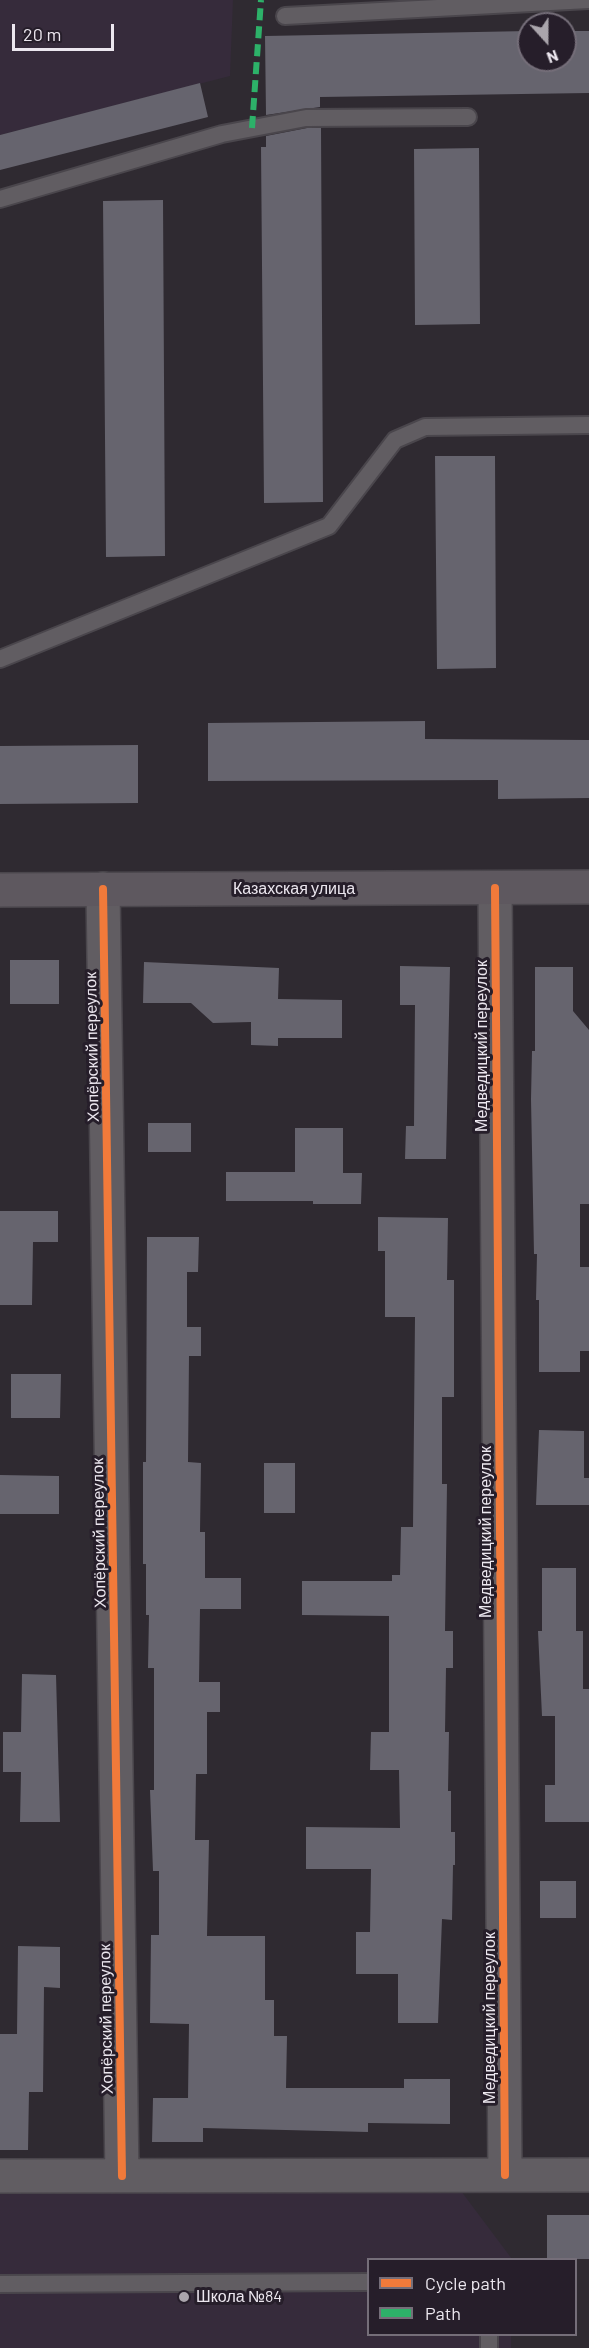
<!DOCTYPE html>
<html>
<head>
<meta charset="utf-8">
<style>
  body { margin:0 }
  #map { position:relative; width:589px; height:2348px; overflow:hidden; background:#2f2a31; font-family:Barlow,sans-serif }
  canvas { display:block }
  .legend { position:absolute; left:367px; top:2258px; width:210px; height:78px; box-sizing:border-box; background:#261e2a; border:2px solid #756e79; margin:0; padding:8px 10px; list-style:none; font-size:18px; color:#ece7ef }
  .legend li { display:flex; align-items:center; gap:12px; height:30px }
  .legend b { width:30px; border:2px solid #756e79 }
  .north { position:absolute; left:517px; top:12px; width:60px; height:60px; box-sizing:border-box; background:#261e2a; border:2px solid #756e79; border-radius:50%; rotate:159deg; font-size:16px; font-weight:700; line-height:24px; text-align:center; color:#ece7ef }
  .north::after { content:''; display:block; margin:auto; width:21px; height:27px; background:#aaa5ac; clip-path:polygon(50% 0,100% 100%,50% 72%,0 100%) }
  .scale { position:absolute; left:12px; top:24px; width:102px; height:27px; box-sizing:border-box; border:3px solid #ece7ef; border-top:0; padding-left:8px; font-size:18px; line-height:21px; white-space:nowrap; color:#ece7ef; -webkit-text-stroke:4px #261e2a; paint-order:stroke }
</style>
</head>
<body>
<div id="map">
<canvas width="589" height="2348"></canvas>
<ul class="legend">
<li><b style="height:8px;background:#f17a3a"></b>Cycle path</li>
<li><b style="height:8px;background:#2db169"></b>Path</li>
</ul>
<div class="north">N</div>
<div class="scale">20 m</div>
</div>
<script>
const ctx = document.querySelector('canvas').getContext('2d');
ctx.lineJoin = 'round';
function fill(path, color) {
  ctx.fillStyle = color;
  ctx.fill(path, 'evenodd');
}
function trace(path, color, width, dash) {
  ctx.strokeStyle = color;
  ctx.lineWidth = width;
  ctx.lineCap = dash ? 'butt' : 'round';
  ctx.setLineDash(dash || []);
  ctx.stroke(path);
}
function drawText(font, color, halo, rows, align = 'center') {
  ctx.font = font + ' Barlow,sans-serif';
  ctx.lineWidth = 6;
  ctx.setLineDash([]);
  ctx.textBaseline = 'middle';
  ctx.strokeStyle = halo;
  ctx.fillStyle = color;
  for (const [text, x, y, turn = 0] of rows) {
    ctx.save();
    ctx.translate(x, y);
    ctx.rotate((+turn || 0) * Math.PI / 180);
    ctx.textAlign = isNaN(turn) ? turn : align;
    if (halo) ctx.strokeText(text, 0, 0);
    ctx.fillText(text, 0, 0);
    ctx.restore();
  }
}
fill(new Path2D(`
  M 0,0 L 233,0 L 230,76 L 0,135 Z
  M 458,2187 L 512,2259 L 368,2260 L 368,2334 L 511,2335 L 511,2348 L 0,2348 L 0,2190 Z`), '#362b3b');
fill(new Path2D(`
  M 529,31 L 529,60 L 565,60 L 565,31 L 589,31 L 589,93 L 320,97 L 320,107 L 266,115 L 265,36 Z
  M 200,83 L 208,117 L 0,170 L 0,135 Z
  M 307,128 L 321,128 L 323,502 L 264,503 L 261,147 L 266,147 L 266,136 Z
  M 479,148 L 480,324 L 415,325 L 414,149 Z
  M 163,200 L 165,556 L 106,557 L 103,201 Z
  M 435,456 L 495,456 L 496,668 L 437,669 Z
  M 425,721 L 425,739 L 589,740 L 589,798 L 498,799 L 498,780 L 208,781 L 208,723 Z
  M 138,745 L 138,803 L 0,804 L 0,746 Z
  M 10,960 L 59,960 L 59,1004 L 10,1004 Z
  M 144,962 L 279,968 L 278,999 L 342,1000 L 342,1038 L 278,1038 L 278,1046 L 251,1045 L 251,1022 L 213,1023 L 191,1003 L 143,1003 Z
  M 400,966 L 450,967 L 446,1159 L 405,1159 L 406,1126 L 414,1126 L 415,1005 L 400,1005 Z
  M 535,967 L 573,967 L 573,1011 L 589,1030 L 589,1204 L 580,1204 L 580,1267 L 589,1267 L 589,1351 L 580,1351 L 580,1372 L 539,1372 L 539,1300 L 536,1300 L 537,1254 L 534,1254 L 531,1099 L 532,1051 L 535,1051 Z
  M 148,1123 L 191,1123 L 191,1152 L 148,1152 Z
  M 295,1128 L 343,1128 L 343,1173 L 362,1173 L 361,1204 L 313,1204 L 313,1201 L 226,1201 L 226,1172 L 295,1172 Z
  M 0,1211 L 58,1211 L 58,1242 L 33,1242 L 32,1305 L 0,1305 Z
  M 378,1217 L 448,1218 L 447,1280 L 454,1280 L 454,1397 L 442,1397 L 442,1484 L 447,1484 L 445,1631 L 453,1631 L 453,1668 L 446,1668 L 445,1732 L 449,1732 L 448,1791 L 451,1791 L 451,1832 L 455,1832 L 455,1865 L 453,1865 L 452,1920 L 442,1919 L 438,2023 L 398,2023 L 398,1974 L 356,1974 L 356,1932 L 370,1932 L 371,1869 L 306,1869 L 306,1827 L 400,1828 L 399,1770 L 370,1770 L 371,1732 L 389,1732 L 389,1616 L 302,1615 L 302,1581 L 392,1581 L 392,1575 L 400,1575 L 401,1527 L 413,1527 L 415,1317 L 385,1317 L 385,1251 L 378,1251 Z
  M 147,1237 L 199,1237 L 198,1272 L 187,1272 L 187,1327 L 201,1327 L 201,1356 L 189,1356 L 188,1462 L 201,1463 L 200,1532 L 205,1532 L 205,1578 L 241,1578 L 241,1609 L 200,1609 L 199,1682 L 220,1682 L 220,1712 L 207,1712 L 207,1774 L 196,1774 L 195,1840 L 209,1840 L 207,1936 L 265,1936 L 265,2000 L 274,2000 L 274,2036 L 287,2036 L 286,2088 L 404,2088 L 404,2079 L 450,2079 L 450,2124 L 368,2123 L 368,2132 L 203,2128 L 203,2142 L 152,2142 L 153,2098 L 188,2098 L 189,2024 L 150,2023 L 151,1935 L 159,1935 L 159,1871 L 153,1871 L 150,1790 L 154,1790 L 154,1668 L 148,1668 L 149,1615 L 146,1615 L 146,1564 L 143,1564 L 143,1462 L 146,1462 Z
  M 11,1374 L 61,1374 L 60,1418 L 11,1418 Z
  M 539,1430 L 584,1431 L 584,1478 L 589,1478 L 589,1505 L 536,1505 Z
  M 264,1463 L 295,1463 L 295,1513 L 264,1513 Z
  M 0,1475 L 59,1476 L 59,1514 L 0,1514 Z
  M 542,1568 L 576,1568 L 576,1631 L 583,1631 L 583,1689 L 589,1689 L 589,1822 L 545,1822 L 545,1785 L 555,1785 L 555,1716 L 542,1716 L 538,1631 L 542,1631 Z
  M 22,1674 L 56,1675 L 60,1822 L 20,1822 L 21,1772 L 3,1772 L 3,1732 L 21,1732 Z
  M 540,1881 L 576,1881 L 576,1918 L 540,1918 Z
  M 18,1946 L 60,1947 L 60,1988 L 44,1987 L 43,2092 L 29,2092 L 28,2150 L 0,2150 L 0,2034 L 17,2034 Z
  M 547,2215 L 589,2215 L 589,2259 L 547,2259 Z`), '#66646e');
const lane = new Path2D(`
  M 285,16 L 589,0
  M 0,199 L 222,134 L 306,118 L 468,117
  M 0,659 L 329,526 L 395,440 L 425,427 L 589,425
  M 0,2284 L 368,2282
  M 489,2334 L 489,2348`);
const street = new Path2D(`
  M 495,888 L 505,2175
  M 103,889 L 122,2176
  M 0,2176 L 589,2175`);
const secondary = new Path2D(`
  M 0,890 L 589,887`);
trace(lane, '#4a464c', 20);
trace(street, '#4a464c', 36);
trace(secondary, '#4a464c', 36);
trace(lane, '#615d62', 16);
trace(street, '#615d62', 33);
trace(secondary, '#5e585f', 33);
trace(new Path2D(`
  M 252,128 L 261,0`), '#2db169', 6, [12, 6]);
trace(new Path2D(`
  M 495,888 L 505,2175
  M 103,889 L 122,2176`), '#f17a3a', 8);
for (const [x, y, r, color] of [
  [184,2297,6,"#aaa5ac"]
]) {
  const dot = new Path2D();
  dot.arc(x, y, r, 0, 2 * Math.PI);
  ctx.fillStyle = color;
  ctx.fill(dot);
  trace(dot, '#261e2a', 2);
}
drawText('16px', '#ece7ef', '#261e2a', [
  ["Казахская улица",294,889],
  ["Медведицкий переулок",482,1046,-90],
  ["Хопёрский переулок",92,1047,-91],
  ["Медведицкий переулок",486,1532,-90],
  ["Хопёрский переулок",99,1533,-91],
  ["Медведицкий переулок",490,2018,-90],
  ["Хопёрский переулок",106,2019,-91]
]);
drawText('16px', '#ece7ef', '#261e2a', [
  ["Школа №84",196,2297]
], 'left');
</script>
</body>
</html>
